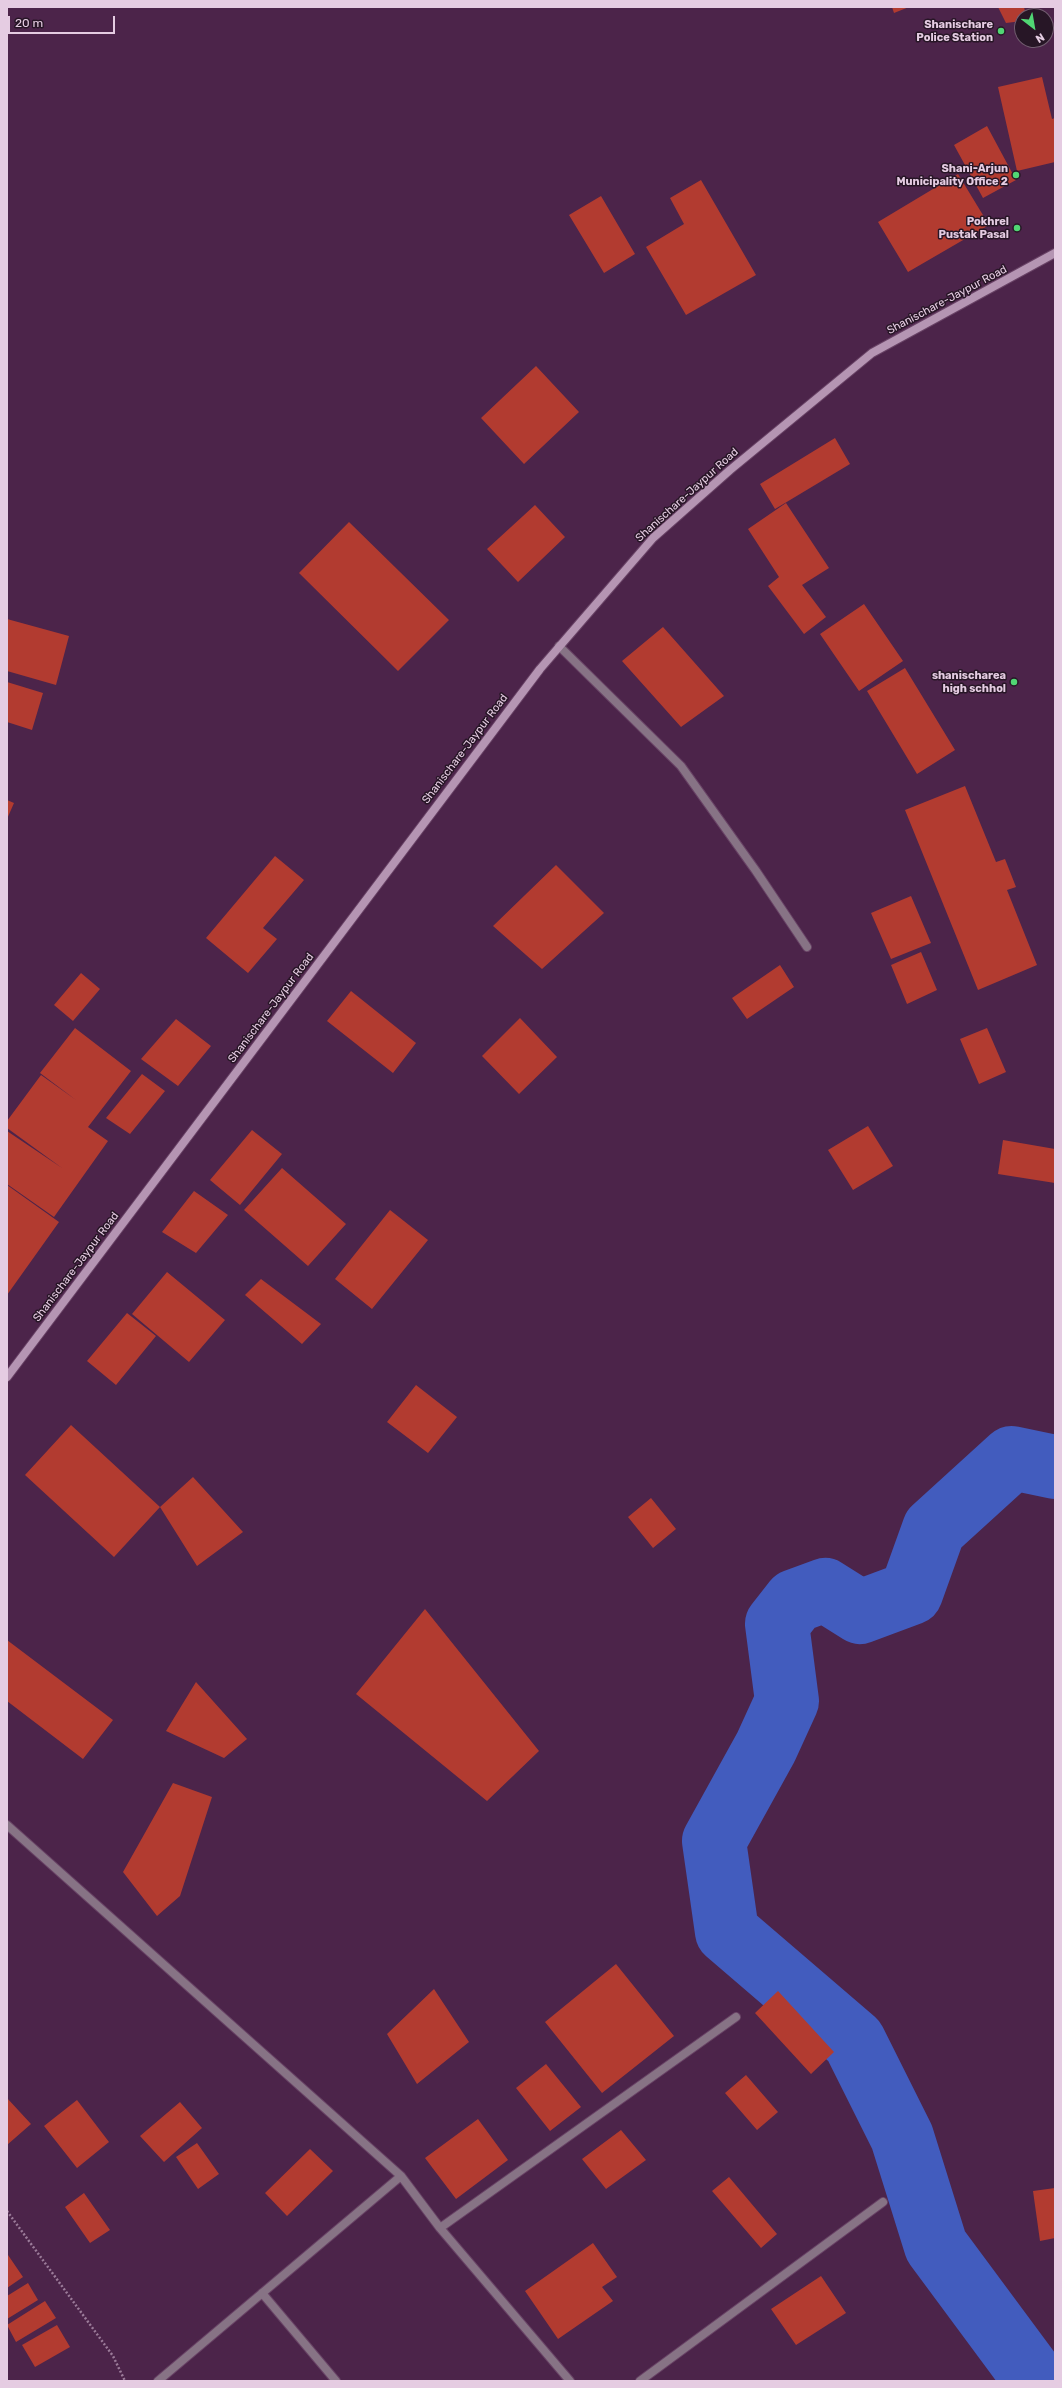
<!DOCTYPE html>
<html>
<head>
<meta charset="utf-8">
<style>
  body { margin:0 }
  #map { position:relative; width:1062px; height:2388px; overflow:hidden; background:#4c244a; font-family:Rubik,sans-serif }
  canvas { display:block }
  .frame { position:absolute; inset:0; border:8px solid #e5cce2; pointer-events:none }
  .north { position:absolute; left:1014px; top:8px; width:40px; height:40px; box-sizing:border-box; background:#271626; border:1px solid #735f71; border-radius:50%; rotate:149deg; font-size:11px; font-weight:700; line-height:16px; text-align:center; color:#e5cce2 }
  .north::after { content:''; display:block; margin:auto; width:14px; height:18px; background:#51d674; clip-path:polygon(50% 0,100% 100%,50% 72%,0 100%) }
  .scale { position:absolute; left:8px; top:16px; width:107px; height:18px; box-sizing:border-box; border:2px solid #e5cce2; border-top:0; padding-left:5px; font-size:12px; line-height:14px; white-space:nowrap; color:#e5cce2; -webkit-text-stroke:3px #271626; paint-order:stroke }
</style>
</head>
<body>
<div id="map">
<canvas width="1062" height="2388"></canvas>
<div class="frame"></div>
<div class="north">N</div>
<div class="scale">20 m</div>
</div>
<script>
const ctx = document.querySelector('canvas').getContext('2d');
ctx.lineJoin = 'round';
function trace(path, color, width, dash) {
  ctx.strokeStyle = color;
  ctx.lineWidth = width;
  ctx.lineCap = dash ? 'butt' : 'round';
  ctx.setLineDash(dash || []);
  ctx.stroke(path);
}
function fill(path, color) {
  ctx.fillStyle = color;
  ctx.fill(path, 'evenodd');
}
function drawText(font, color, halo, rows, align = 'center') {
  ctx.font = font + ' Rubik,sans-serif';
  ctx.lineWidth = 3;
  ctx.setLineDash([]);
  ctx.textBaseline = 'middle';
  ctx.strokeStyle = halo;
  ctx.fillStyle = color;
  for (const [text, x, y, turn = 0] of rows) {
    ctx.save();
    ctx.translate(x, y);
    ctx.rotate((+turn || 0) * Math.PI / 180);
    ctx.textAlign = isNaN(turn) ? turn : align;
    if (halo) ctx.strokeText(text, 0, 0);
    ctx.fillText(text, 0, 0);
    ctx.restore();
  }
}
trace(new Path2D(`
  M 1036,2381 L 936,2246 L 902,2137 L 854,2041 L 727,1932 L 714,1841 L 766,1747 L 787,1701 L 777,1624 L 795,1601 L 825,1590 L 860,1612 L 911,1593 L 934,1529 L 1012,1458 L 1055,1467`), '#425cbe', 64);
fill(new Path2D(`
  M 892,7 L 909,7 L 894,13 Z
  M 998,7 L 1024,7 L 1026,16 L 1022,16 L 1022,21 L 1006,23 Z
  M 1042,77 L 1052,119 L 1055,118 L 1055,162 L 1017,171 L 998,87 Z
  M 987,126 L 1016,180 L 983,198 L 954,145 Z
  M 958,174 L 989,225 L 908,272 L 878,222 Z
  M 701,180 L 756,275 L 686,315 L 646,247 L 684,224 L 670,198 Z
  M 601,196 L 635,254 L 604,273 L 569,215 Z
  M 536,366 L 579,412 L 524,464 L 481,418 Z
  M 835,438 L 850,464 L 775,509 L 760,484 Z
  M 786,503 L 829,568 L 802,585 L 826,617 L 804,634 L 768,586 L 779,577 L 748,529 Z
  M 535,505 L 565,537 L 518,582 L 487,549 Z
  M 349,522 L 449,620 L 398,671 L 299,573 Z
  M 864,604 L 903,661 L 859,691 L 820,634 Z
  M 7,619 L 69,636 L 56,685 L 7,671 Z
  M 663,627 L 724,696 L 681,727 L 622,661 Z
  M 905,668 L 955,750 L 917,774 L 867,691 Z
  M 7,682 L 43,693 L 32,730 L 7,722 Z
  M 965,786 L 996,862 L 1005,859 L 1016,887 L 1007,890 L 1037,965 L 978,990 L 905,810 Z
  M 7,800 L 14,803 L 7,819 Z
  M 275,856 L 304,880 L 263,928 L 277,939 L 248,973 L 206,938 Z
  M 556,865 L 604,913 L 542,969 L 493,926 Z
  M 911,896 L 931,943 L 891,959 L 871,913 Z
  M 921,952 L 937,990 L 907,1004 L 891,965 Z
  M 780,965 L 794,987 L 747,1019 L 732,998 Z
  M 81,973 L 100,989 L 73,1021 L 54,1005 Z
  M 351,991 L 416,1043 L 393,1073 L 327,1021 Z
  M 520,1018 L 557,1057 L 519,1094 L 482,1056 Z
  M 176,1019 L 211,1046 L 178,1086 L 141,1059 Z
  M 75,1028 L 131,1071 L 88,1127 L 108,1141 L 54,1217 L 7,1184 L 7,1131 L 62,1168 L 7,1128 L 7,1121 L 41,1075 L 76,1100 L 40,1073 Z
  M 987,1028 L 1006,1072 L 979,1084 L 960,1039 Z
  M 142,1074 L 165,1091 L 130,1134 L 106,1118 Z
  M 868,1126 L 893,1166 L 853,1190 L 828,1150 Z
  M 252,1130 L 282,1154 L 240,1205 L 210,1180 Z
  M 1003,1140 L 1055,1149 L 1055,1183 L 998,1174 Z
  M 282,1168 L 346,1224 L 308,1266 L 244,1210 Z
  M 7,1185 L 59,1222 L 7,1295 Z
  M 194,1191 L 228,1215 L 196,1253 L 162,1232 Z
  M 390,1210 L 428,1240 L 372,1309 L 335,1279 Z
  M 167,1272 L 225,1320 L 189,1362 L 132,1314 Z
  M 261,1279 L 321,1324 L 302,1344 L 245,1295 Z
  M 127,1313 L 156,1336 L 116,1385 L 87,1361 Z
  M 416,1385 L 457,1417 L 428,1453 L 387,1422 Z
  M 71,1425 L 160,1507 L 114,1557 L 25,1475 Z
  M 193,1477 L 243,1532 L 197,1566 L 160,1507 Z
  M 651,1498 L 676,1529 L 653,1548 L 628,1517 Z
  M 425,1609 L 539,1751 L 487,1801 L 356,1694 Z
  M 7,1640 L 113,1720 L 83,1759 L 7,1701 Z
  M 196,1682 L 247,1739 L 224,1758 L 166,1731 Z
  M 173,1783 L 212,1797 L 180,1896 L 157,1916 L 123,1872 Z
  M 616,1964 L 674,2036 L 602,2093 L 545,2022 Z
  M 434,1989 L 469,2042 L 417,2084 L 387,2034 Z
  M 778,1991 L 834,2052 L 811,2074 L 755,2013 Z
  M 546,2064 L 581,2107 L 550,2131 L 516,2088 Z
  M 746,2075 L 778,2112 L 757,2130 L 725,2093 Z
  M 7,2098 L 31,2124 L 7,2145 Z
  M 77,2100 L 109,2142 L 77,2168 L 44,2126 Z
  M 180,2102 L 202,2128 L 164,2162 L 140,2136 Z
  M 478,2119 L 508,2160 L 456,2199 L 425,2158 Z
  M 621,2130 L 646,2160 L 606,2189 L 582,2159 Z
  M 197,2143 L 219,2174 L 198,2189 L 176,2157 Z
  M 310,2149 L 333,2171 L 287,2216 L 265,2193 Z
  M 729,2177 L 777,2234 L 761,2248 L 712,2191 Z
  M 1055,2188 L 1055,2238 L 1040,2241 L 1033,2191 Z
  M 84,2193 L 110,2230 L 90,2243 L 65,2207 Z
  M 593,2243 L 617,2277 L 602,2287 L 613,2301 L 558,2339 L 525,2291 Z
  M 8,2255 L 23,2277 L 7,2288 L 7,2256 Z
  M 821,2276 L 846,2313 L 796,2345 L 771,2309 Z
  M 28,2283 L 38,2300 L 7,2319 L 7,2296 Z
  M 45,2301 L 56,2318 L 16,2342 L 7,2325 Z
  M 57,2325 L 70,2347 L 35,2367 L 22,2345 Z`), '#b23b30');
const lane = new Path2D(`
  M 559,646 L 681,766 L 756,871 L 807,947`);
const street = new Path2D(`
  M 7,1825 L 401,2176 L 440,2228 L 570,2381
  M 440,2228 L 736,2017
  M 262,2293 L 336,2381
  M 158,2381 L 401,2176
  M 640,2381 L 883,2202`);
const secondary = new Path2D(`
  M 7,1377 L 540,669 L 653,538 L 730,470 L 872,353 L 1055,253`);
trace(lane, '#684265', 10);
trace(street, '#684265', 10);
trace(secondary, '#684265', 10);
trace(new Path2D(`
  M 7,2211 L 113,2356 L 125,2381`), '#9b7b99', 2.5, [2, 2]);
trace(lane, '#877385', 8);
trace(street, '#877385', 8);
trace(secondary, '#b595b3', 8);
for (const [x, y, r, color] of [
  [1001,31,4,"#51d674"],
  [1016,175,4,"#51d674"],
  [1017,228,4,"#51d674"],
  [1014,682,4,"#51d674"]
]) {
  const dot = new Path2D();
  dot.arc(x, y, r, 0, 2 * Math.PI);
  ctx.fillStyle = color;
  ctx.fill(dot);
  trace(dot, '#271626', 1.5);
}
drawText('bold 11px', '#e5cce2', '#271626', [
  ["Shanischare",993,25],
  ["Police Station",993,38],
  ["Shani-Arjun",1008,169],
  ["Municipality Office 2",1008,182],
  ["Pokhrel",1009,222],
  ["Pustak Pasal",1009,235],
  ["shanischarea",1006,676],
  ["high schhol",1006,689]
], 'right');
drawText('11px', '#e5cce2', '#271626', [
  ["Shanischare-Jaypur Road",947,300,-28],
  ["Shanischare-Jaypur Road",687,495,-42],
  ["Shanischare-Jaypur Road",465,749,-53],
  ["Shanischare-Jaypur Road",271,1008,-53],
  ["Shanischare-Jaypur Road",76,1267,-53]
]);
</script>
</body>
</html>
